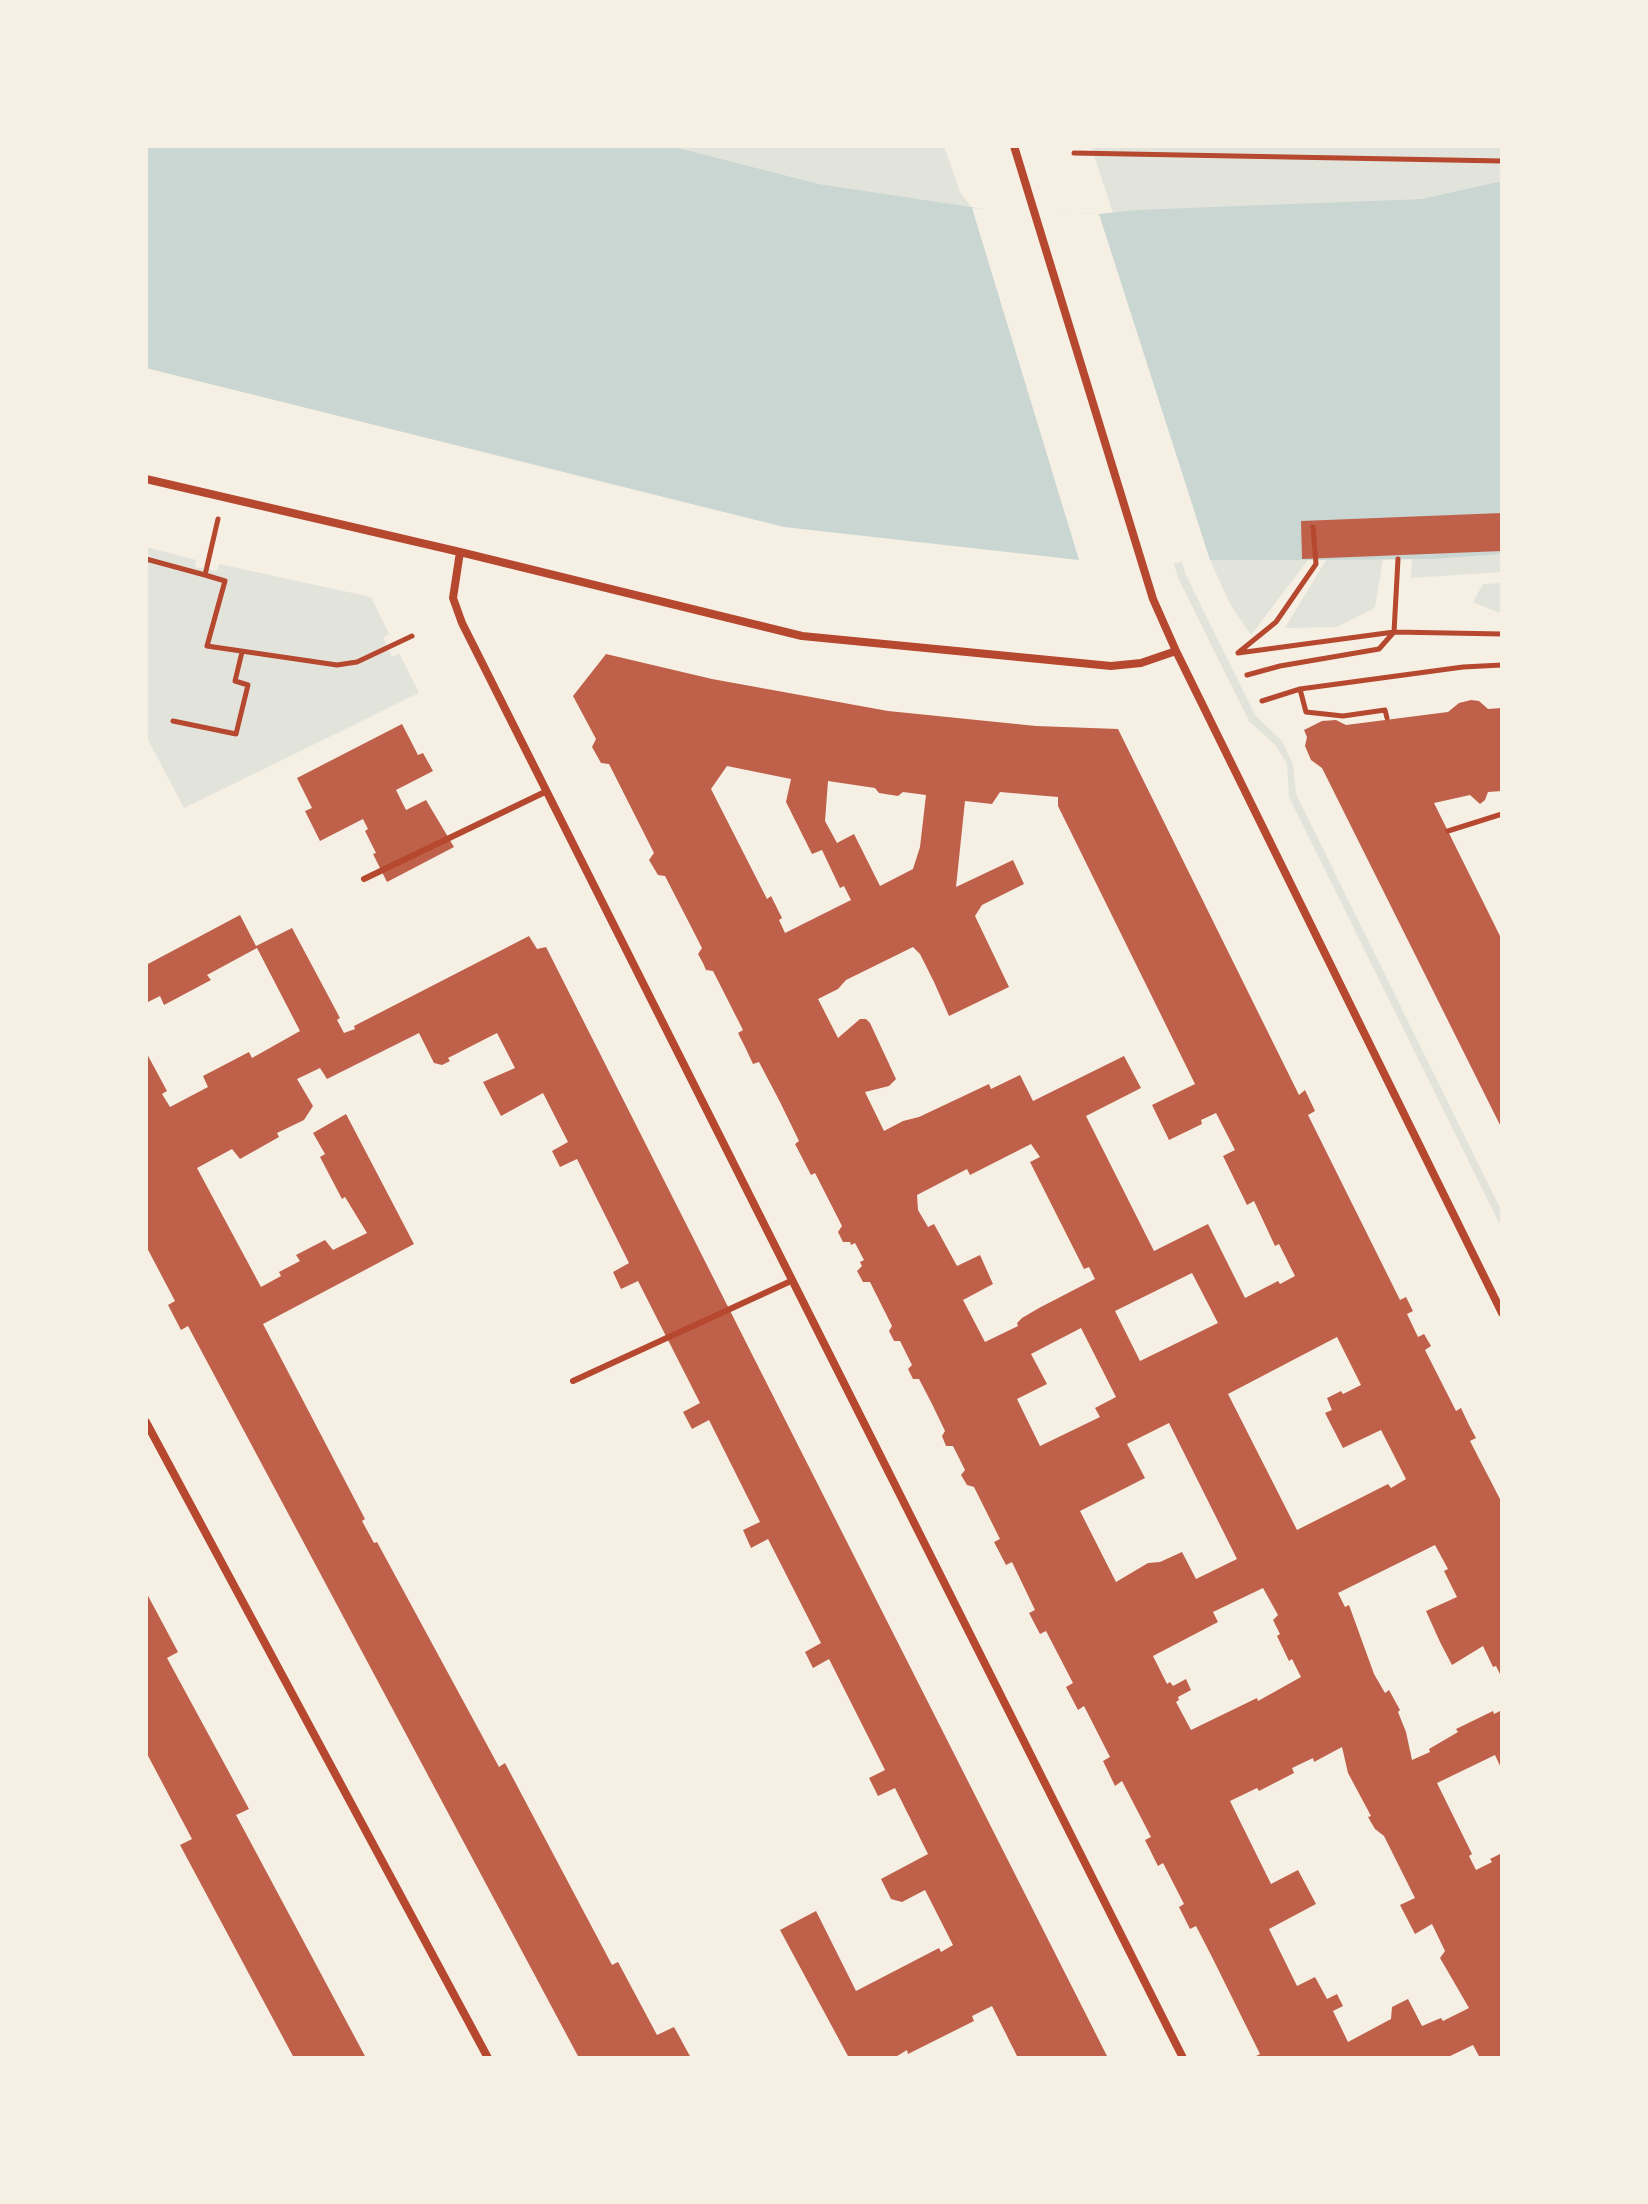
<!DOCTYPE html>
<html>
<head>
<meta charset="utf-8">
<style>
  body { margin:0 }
  #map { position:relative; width:1648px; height:2204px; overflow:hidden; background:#f6efe4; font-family:Quicksand,sans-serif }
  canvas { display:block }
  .frame { position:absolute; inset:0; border:148px solid #f6efe4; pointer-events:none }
</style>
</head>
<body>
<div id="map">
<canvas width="1648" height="2204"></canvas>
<div class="frame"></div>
</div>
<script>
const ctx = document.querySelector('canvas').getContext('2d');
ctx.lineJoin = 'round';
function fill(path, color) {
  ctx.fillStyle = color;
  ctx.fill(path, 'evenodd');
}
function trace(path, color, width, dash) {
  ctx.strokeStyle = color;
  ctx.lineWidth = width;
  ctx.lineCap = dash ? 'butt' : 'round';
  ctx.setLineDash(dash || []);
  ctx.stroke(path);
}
fill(new Path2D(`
  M 671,146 L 944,146 L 960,192 L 972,208 L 819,184 Z
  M 1091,146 L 1502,146 L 1502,181 L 1421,199 L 1113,213 Z
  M 146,547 L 196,560 L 195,567 L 217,571 L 219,564 L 371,597 L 389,634 L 383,637 L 392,657 L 399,653 L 419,693 L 184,808 L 146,736 Z
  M 1502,554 L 1502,572 L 1411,578 L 1412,559 Z
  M 1383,559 L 1375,608 L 1337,627 L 1285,628 L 1326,560 Z
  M 1210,560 L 1308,560 L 1251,635 L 1230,604 Z
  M 1182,562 L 1185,573 L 1255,715 L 1282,741 L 1293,764 L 1296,794 L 1502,1212 L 1502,1229 L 1289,797 L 1287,764 L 1276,746 L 1249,721 L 1178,578 L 1174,563 Z
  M 1502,583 L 1502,614 L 1473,602 L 1483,584 Z`), '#e2e4dc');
fill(new Path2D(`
  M 146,146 L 671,146 L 819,184 L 990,210 L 1099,214 L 1136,210 L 1421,199 L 1502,181 L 1502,554 L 1431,559 L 1326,560 L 1079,560 L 784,527 L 146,368 Z`), '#c9d6d2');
fill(new Path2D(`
  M 972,208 L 1099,214 L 1210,560 L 1079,560 Z`), '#f6efe4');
fill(new Path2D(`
  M 1502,513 L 1502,551 L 1302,559 L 1301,521 Z
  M 606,654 L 712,679 L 888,711 L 1036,726 L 1118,729 L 1299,1095 L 1305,1090 L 1315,1111 L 1308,1115 L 1400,1300 L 1406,1297 L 1413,1311 L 1407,1314 L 1418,1337 L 1424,1334 L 1431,1346 L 1425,1350 L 1456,1411 L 1461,1408 L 1469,1425 L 1476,1438 L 1470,1441 L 1502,1503 L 1502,1678 L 1496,1666 L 1493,1667 L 1483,1646 L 1452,1665 L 1440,1642 L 1426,1611 L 1457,1597 L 1444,1571 L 1448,1569 L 1435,1545 L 1338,1593 L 1345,1607 L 1349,1605 L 1374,1674 L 1385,1693 L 1389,1690 L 1400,1710 L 1398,1712 L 1406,1732 L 1412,1760 L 1430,1752 L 1429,1749 L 1458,1732 L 1456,1729 L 1493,1711 L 1494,1714 L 1502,1710 L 1502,1770 L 1495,1755 L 1437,1783 L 1472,1854 L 1469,1856 L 1476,1870 L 1492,1862 L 1490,1859 L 1502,1853 L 1502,2058 L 1480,2058 L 1473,2045 L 1446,2058 L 1252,2058 L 1260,2054 L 1212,1957 L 1196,1926 L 1190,1929 L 1179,1907 L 1184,1904 L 1163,1863 L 1158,1866 L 1145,1840 L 1151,1837 L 1122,1781 L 1115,1786 L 1103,1761 L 1110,1757 L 1084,1706 L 1078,1710 L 1066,1687 L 1073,1683 L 1046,1631 L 1040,1634 L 1029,1613 L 1035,1610 L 1012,1562 L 1006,1565 L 994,1542 L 1000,1539 L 974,1487 L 967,1485 L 961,1475 L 965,1470 L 953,1446 L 946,1446 L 942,1436 L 945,1431 L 932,1404 L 919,1379 L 913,1379 L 908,1369 L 912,1365 L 900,1341 L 894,1341 L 889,1331 L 892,1326 L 870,1282 L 863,1282 L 857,1271 L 862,1266 L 860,1262 L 864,1260 L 855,1243 L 851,1245 L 850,1242 L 843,1242 L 838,1232 L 842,1226 L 815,1173 L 811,1175 L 795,1144 L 799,1141 L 780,1102 L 759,1062 L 753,1064 L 746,1049 L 738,1033 L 743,1030 L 713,971 L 706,970 L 703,963 L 698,954 L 702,948 L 665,876 L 658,875 L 649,860 L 654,853 L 609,764 L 601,763 L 592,747 L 596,739 L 573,696 ZM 727,766 L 791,779 L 786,802 L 812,854 L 822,850 L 840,888 L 844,886 L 851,900 L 785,933 L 779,920 L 782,918 L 771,896 L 767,899 L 711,789 ZM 828,781 L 875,788 L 879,793 L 898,796 L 903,792 L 926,795 L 920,847 L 913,869 L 880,886 L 854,834 L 837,843 L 825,821 ZM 1000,792 L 1058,797 L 1058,806 L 1195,1084 L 1152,1105 L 1169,1140 L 1202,1124 L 1201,1120 L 1216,1113 L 1235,1150 L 1223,1156 L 1247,1205 L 1254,1201 L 1275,1246 L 1279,1244 L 1295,1276 L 1280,1284 L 1278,1281 L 1245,1298 L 1208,1224 L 1154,1251 L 1086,1116 L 1141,1088 L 1124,1056 L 1033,1101 L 1020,1075 L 991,1089 L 989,1084 L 919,1117 L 903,1121 L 884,1131 L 865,1092 L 889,1086 L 896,1079 L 870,1023 L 866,1019 L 860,1019 L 838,1038 L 818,999 L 838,989 L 846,980 L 913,947 L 920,954 L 934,982 L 949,1016 L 1009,987 L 975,916 L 982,905 L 1024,884 L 1013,860 L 956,887 L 965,801 L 992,804 ZM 1031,1144 L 1040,1157 L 1030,1162 L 1084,1269 L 1089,1267 L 1095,1279 L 1039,1308 L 1022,1318 L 1017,1323 L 1018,1326 L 985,1342 L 963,1300 L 993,1284 L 980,1255 L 957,1266 L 934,1224 L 928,1227 L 918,1210 L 917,1195 L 967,1169 L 970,1175 ZM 1192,1273 L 1218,1323 L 1140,1361 L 1115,1311 ZM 1081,1328 L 1116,1397 L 1095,1408 L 1100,1417 L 1040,1446 L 1017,1399 L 1047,1384 L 1031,1354 ZM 1337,1337 L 1361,1385 L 1343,1394 L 1341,1391 L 1327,1398 L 1332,1410 L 1325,1413 L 1343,1448 L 1381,1430 L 1406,1479 L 1391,1488 L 1388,1484 L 1297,1530 L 1228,1394 ZM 1169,1423 L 1237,1559 L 1196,1579 L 1182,1552 L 1160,1562 L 1148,1563 L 1116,1582 L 1080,1511 L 1145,1478 L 1127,1444 ZM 1263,1588 L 1278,1615 L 1273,1620 L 1280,1634 L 1277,1636 L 1289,1661 L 1292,1659 L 1301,1677 L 1258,1701 L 1257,1698 L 1191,1730 L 1176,1702 L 1179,1700 L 1178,1697 L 1191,1690 L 1186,1679 L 1173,1686 L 1170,1682 L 1167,1684 L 1153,1656 L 1218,1622 L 1213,1612 ZM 1342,1747 L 1348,1773 L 1371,1816 L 1368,1817 L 1375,1829 L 1384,1836 L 1415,1898 L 1400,1905 L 1415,1934 L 1432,1924 L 1445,1951 L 1440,1958 L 1469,2008 L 1443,2021 L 1441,2018 L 1422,2026 L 1408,1999 L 1392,2007 L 1391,2019 L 1348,2042 L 1333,2011 L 1343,2006 L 1337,1994 L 1327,1999 L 1315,1977 L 1297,1986 L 1269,1929 L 1316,1904 L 1298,1870 L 1271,1884 L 1230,1801 L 1257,1788 L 1259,1791 L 1294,1773 L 1292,1768 L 1313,1758 L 1314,1762 Z
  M 1471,700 L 1479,701 L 1488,709 L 1502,708 L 1502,791 L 1488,792 L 1485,800 L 1480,804 L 1470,795 L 1434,803 L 1502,940 L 1502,1129 L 1322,768 L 1311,760 L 1305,746 L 1307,737 L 1304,730 L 1322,721 L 1336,720 L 1346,725 L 1448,712 L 1459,703 Z
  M 402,724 L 418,755 L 423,753 L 433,771 L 396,790 L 406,810 L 426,800 L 454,847 L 387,882 L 373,854 L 376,853 L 365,831 L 368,829 L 363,819 L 320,841 L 305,811 L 312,808 L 297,778 Z
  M 240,915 L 256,946 L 292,928 L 340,1018 L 337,1020 L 344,1033 L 355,1029 L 354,1026 L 529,936 L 537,949 L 546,947 L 1108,2058 L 1018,2058 L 992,2006 L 972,2016 L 974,2021 L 908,2054 L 907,2050 L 894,2058 L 849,2058 L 780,1930 L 816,1911 L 856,1991 L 939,1948 L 941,1952 L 953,1945 L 925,1890 L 902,1902 L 891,1899 L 881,1879 L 928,1854 L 895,1788 L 878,1796 L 869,1778 L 885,1770 L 829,1659 L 813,1668 L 805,1652 L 821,1643 L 768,1539 L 751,1548 L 743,1530 L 760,1522 L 709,1420 L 692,1429 L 683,1412 L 700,1403 L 638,1281 L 621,1289 L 613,1272 L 629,1263 L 577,1159 L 560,1167 L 552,1151 L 568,1142 L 543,1093 L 501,1116 L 483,1082 L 515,1068 L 497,1033 L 448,1058 L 450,1061 L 442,1065 L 434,1063 L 419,1033 L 327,1079 L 320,1068 L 297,1079 L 313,1106 L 304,1120 L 277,1133 L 279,1137 L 240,1159 L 232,1149 L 197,1168 L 261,1287 L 281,1276 L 279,1272 L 300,1261 L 296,1255 L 325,1240 L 333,1250 L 367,1233 L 345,1197 L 342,1199 L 320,1157 L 325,1154 L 313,1133 L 346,1114 L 414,1244 L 263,1324 L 365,1519 L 362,1521 L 374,1543 L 377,1542 L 499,1767 L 505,1763 L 612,1965 L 618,1962 L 657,2035 L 674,2027 L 691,2058 L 579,2058 L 188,1326 L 181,1330 L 168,1305 L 175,1301 L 146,1246 L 146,1052 L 167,1091 L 162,1094 L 170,1107 L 208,1087 L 203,1076 L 249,1052 L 252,1058 L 300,1031 L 257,948 L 207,975 L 211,980 L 164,1005 L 160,996 L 146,1003 L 146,965 Z
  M 146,1592 L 178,1652 L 167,1658 L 249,1809 L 236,1815 L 366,2058 L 294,2058 L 180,1845 L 192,1839 L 146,1752 Z`), '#bf614a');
trace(new Path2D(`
  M 1074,153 L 1502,161
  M 218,519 L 205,575 L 225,581 L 207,646 L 337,665 L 357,662 L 412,636
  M 146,559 L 205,575
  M 1239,652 L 1276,622 L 1316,564 L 1313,527
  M 1238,653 L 1394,632 L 1502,634
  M 1247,675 L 1280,666 L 1379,649 L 1394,632 L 1398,559
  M 1300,689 L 1306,712 L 1343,716 L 1385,710 L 1387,718
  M 1262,701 L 1300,689 L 1463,667 L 1502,665
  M 173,721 L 236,734 L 248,685 L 235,681 L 242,652
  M 1448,831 L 1502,814`), '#b5482f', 5);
trace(new Path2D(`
  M 364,879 L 545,792
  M 573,1381 L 791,1281`), '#b5482f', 6);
trace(new Path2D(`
  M 1014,146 L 1153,599 L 1176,651 L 1502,1313
  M 146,479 L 460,552 L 802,636 L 1111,666 L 1141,663 L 1176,651
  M 460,552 L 453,598 L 462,623 L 1183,2058
  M 146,1422 L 488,2058`), '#b5482f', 8);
</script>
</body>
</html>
